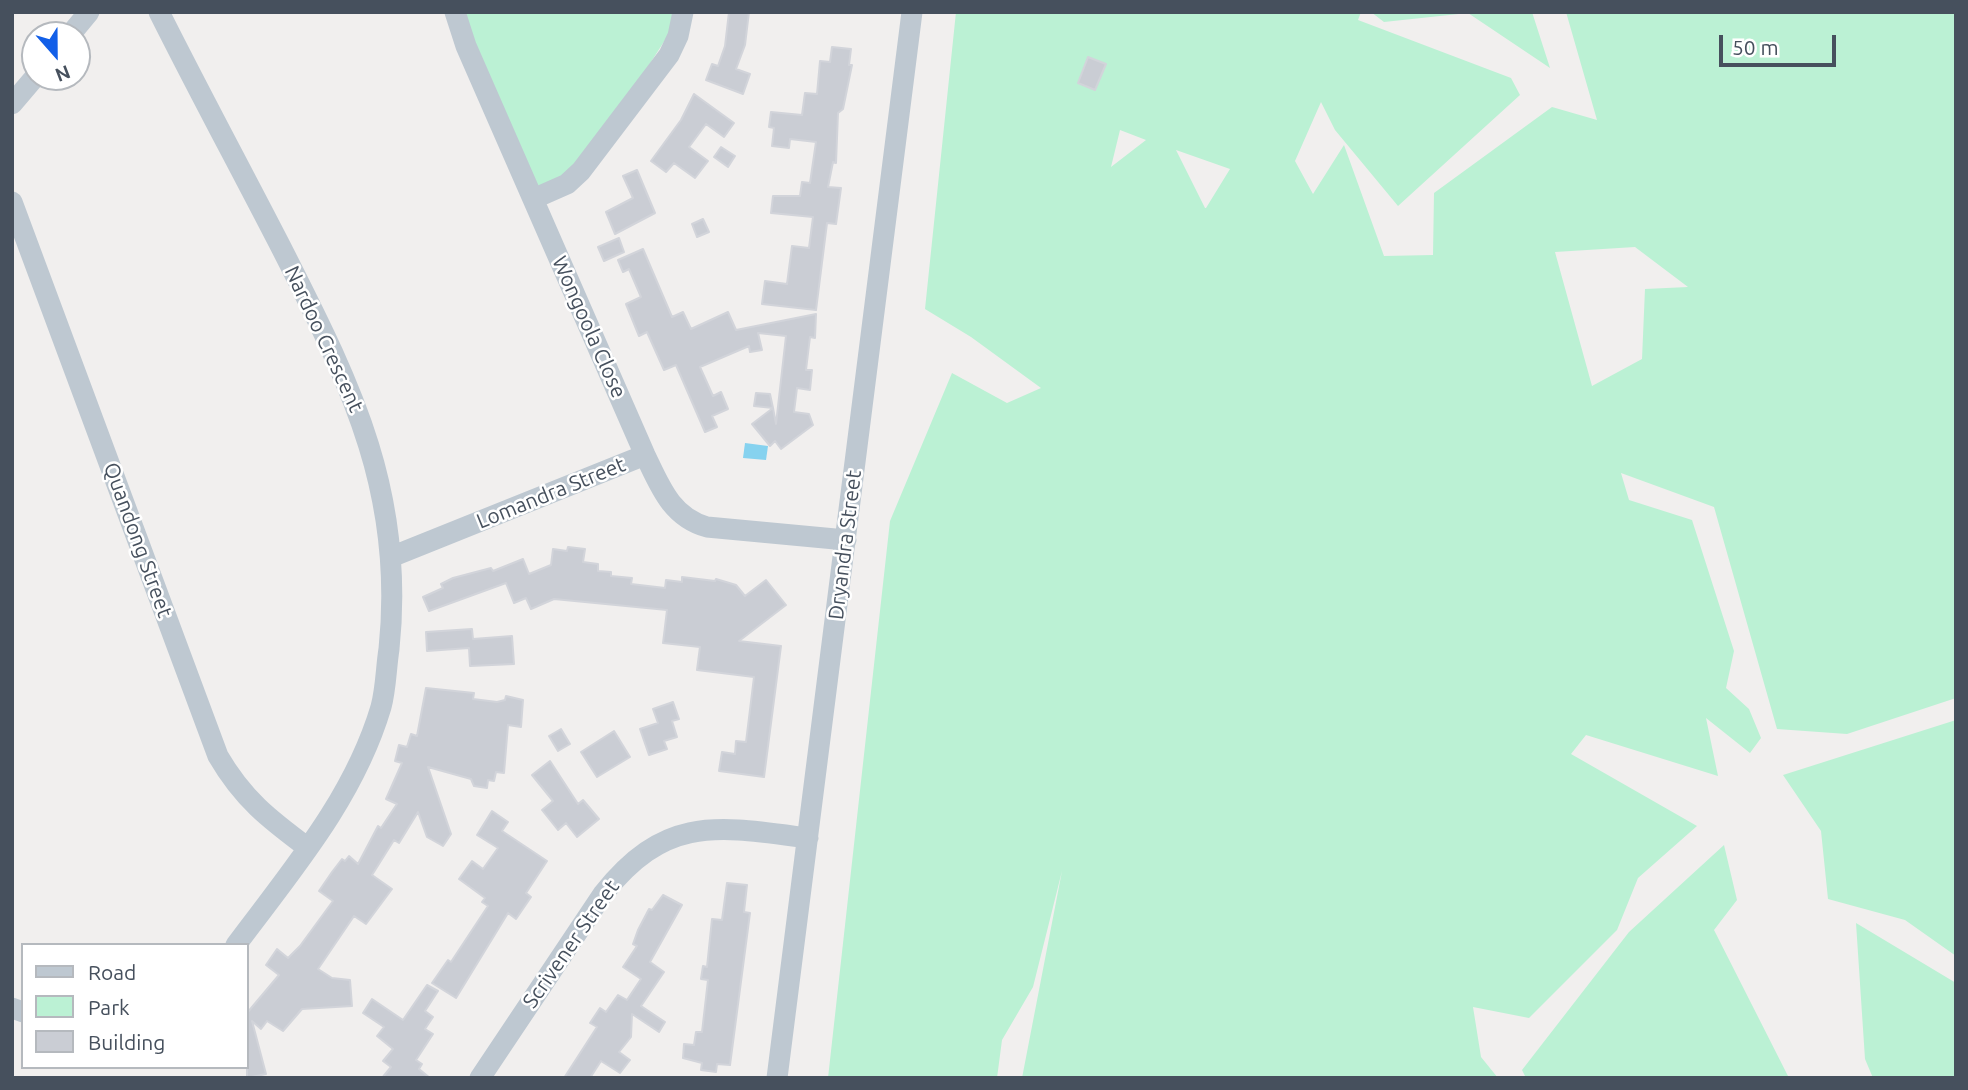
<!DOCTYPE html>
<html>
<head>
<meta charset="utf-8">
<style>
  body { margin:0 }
  #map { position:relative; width:1968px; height:1090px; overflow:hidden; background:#f1efee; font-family:Ubuntu,sans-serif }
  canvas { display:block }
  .frame { position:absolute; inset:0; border:14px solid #46505d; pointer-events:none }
  .legend { position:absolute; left:21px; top:943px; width:228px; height:126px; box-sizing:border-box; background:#fff; border:2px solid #b5b9be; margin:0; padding:9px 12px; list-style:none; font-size:21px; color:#46505d }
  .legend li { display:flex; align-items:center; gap:14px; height:35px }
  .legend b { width:35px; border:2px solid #b5b9be }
  .north { position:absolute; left:21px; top:21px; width:70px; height:70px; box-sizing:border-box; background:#fff; border:2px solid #b5b9be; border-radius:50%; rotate:159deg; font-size:19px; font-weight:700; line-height:28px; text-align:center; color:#46505d }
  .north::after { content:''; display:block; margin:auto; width:24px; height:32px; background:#125fe8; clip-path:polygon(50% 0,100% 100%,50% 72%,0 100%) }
  .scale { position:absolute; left:1719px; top:35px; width:117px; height:32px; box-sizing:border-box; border:4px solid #46505d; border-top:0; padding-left:9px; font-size:21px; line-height:24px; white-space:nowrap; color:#46505d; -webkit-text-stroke:5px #fff; paint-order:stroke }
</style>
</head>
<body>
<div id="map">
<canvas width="1968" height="1090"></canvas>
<div class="frame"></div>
<ul class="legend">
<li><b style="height:9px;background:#bec8d1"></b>Road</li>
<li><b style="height:19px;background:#bbf1d4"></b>Park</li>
<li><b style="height:19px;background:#cacdd4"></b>Building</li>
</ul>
<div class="north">N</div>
<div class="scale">50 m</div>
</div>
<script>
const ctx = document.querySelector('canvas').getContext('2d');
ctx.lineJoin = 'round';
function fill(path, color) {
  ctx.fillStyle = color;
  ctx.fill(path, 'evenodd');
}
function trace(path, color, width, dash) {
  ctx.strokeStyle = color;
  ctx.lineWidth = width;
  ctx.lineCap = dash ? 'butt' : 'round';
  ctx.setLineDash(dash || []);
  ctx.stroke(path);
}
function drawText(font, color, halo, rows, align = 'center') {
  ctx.font = font + ' Ubuntu,sans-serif';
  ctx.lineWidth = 5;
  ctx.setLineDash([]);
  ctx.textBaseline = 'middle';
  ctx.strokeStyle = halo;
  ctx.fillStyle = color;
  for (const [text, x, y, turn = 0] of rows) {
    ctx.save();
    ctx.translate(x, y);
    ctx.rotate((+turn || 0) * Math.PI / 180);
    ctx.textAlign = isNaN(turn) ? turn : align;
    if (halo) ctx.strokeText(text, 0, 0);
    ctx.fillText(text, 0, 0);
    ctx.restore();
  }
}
fill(new Path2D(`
  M 455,12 L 683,12 L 581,171 L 533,199 Z
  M 956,12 L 1361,12 L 1358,20 L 1511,78 L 1520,95 L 1398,206 L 1335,130 L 1321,102 L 1295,161 L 1313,194 L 1344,145 L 1384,256 L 1433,255 L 1434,193 L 1552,107 L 1597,120 L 1566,12 L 1956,12 L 1956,698 L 1847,734 L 1777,729 L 1714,507 L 1621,473 L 1629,500 L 1692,520 L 1734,651 L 1726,688 L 1749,709 L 1761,738 L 1750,753 L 1706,718 L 1718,776 L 1586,735 L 1571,754 L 1697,826 L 1638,878 L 1617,930 L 1529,1018 L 1473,1007 L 1481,1057 L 1498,1078 L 1022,1078 L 1062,871 L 1033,987 L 1002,1040 L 997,1078 L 828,1078 L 890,521 L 952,373 L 1007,403 L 1041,388 L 971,337 L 925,309 ZM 1120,130 L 1146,140 L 1111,167 ZM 1176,150 L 1230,169 L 1206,208 L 1205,208 ZM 1635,247 L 1688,287 L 1645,289 L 1642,359 L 1592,386 L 1555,252 Z
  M 1371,12 L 1532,12 L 1550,68 L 1468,13 L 1384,22 Z
  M 1956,720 L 1956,956 L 1905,920 L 1828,899 L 1821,831 L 1783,775 Z
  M 1724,845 L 1737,900 L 1714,930 L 1789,1078 L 1526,1078 L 1522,1070 L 1629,932 Z
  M 1856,923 L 1956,983 L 1956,1078 L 1873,1078 L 1865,1059 Z`), '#bbf1d4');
fill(new Path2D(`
  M 745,443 L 768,446 L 766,460 L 743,458 Z`), '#86d2ef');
const building = new Path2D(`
  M 729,12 L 749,12 L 745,45 L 736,69 L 750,74 L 743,94 L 706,80 L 712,64 L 718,66 L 725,46 Z
  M 832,47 L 851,49 L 849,65 L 852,65 L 843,109 L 838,113 L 836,163 L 833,162 L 828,187 L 841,188 L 836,224 L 827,223 L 816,310 L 762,304 L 765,281 L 787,284 L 792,246 L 809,248 L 813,217 L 771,213 L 773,196 L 800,196 L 802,182 L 810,183 L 816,142 L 790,139 L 789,148 L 772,146 L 774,128 L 769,127 L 771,112 L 802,115 L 805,93 L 817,94 L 820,61 L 830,62 Z
  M 1088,57 L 1106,64 L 1095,90 L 1078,83 Z
  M 694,94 L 734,123 L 724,137 L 706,124 L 689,147 L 708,161 L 695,178 L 674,163 L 666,172 L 651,161 L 681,120 Z
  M 721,147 L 735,156 L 728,167 L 714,157 Z
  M 637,170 L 655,213 L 615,234 L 606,212 L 633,198 L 623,176 Z
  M 703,219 L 709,232 L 697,237 L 692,224 Z
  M 619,238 L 624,252 L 604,261 L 598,247 Z
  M 643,249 L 672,317 L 683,312 L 691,329 L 728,312 L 736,330 L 816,314 L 815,338 L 810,337 L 806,370 L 812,370 L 810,390 L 797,388 L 794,412 L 809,414 L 813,425 L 781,449 L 775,441 L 770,446 L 752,424 L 773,408 L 776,424 L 786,336 L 758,333 L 762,350 L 750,352 L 749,346 L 700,367 L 713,396 L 721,392 L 728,409 L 712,416 L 717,427 L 705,432 L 676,365 L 664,370 L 647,332 L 639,336 L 626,304 L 641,297 L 629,269 L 623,272 L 618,260 Z
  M 756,393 L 770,394 L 773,408 L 754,406 Z
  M 568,547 L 585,549 L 583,562 L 598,564 L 598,571 L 611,572 L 611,576 L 632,578 L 631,584 L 665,588 L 666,580 L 682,582 L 682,577 L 715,581 L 716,579 L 736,585 L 745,596 L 766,580 L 786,605 L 739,641 L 781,646 L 764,777 L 719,771 L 722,752 L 735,754 L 736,741 L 746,742 L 754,677 L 697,670 L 700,647 L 663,643 L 667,610 L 554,599 L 531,609 L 526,598 L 514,603 L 506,583 L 429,611 L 423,597 L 443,588 L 441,584 L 453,578 L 491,568 L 493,571 L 523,559 L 529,574 L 551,565 L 553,549 L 567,551 Z
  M 472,629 L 473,639 L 512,636 L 514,664 L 470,666 L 469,648 L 427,651 L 426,632 Z
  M 426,688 L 474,693 L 473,699 L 497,702 L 505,700 L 506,696 L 523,700 L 521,727 L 508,725 L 504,773 L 496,772 L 494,781 L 488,780 L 487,788 L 474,786 L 471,779 L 428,767 L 451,834 L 443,846 L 427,837 L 418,812 L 399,843 L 394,840 L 372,875 L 392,889 L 366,924 L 354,916 L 318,969 L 332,978 L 350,980 L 352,1006 L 302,1009 L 283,1031 L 267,1021 L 261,1029 L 252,1021 L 266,1074 L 247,1078 L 247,1013 L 279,975 L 266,965 L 277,949 L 288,958 L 300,946 L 333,901 L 319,891 L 332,872 L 342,859 L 345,861 L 349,856 L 358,864 L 378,826 L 381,828 L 397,804 L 386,799 L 402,763 L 395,761 L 399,745 L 407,747 L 411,734 L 417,736 Z
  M 673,702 L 679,719 L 672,721 L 677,737 L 664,741 L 667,749 L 649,755 L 640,729 L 658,723 L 653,709 Z
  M 561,729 L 570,744 L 558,751 L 549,736 Z
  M 614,731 L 630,757 L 597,777 L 581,752 Z
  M 550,761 L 578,804 L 583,800 L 599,819 L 577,837 L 566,823 L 558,830 L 542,810 L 553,801 L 532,775 Z
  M 492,811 L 508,822 L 502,831 L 547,861 L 526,893 L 531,897 L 516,919 L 508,913 L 456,998 L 432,983 L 448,960 L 451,962 L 488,906 L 482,902 L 485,898 L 459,879 L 472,861 L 483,869 L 498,848 L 477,835 Z
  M 727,883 L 747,885 L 744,912 L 750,913 L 730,1065 L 717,1064 L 716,1072 L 701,1070 L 702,1063 L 683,1058 L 684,1044 L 694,1045 L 696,1032 L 702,1032 L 708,980 L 701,979 L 703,966 L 707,967 L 712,919 L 722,920 Z
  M 663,895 L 682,905 L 650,962 L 664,972 L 641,1006 L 665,1022 L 659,1032 L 632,1014 L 631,1037 L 619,1052 L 630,1060 L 620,1073 L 601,1061 L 590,1078 L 564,1078 L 597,1027 L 590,1023 L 600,1008 L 606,1012 L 618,995 L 627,1000 L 641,979 L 623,967 L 637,946 L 633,944 L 638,930 L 649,909 L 652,910 Z
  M 427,985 L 438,991 L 425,1011 L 433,1017 L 425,1029 L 433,1034 L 416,1060 L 422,1064 L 419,1069 L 430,1078 L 382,1078 L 391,1067 L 383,1061 L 393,1049 L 377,1036 L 384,1027 L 363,1013 L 372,999 L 403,1020 Z`);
fill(building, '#cacdd4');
trace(building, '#d2d4da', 2);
trace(new Path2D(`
  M 159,12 C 200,94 244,175 286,257 C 353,389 405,496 389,649 C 386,668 386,689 381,707 C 354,798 292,870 236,945
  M 455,12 L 466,46 L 645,455 C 660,486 671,517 707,527 L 846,540
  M 70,35 L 89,12
  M 12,104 L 35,77
  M 533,199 L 567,184 L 581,171 L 669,55 L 678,36 L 683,12
  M 12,202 L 218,756 C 243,799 269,819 308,848
  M 391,557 L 645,455
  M 12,1008 L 23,1012
  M 480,1078 L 603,894 C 666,815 716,826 808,838
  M 777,1078 L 912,12`), '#bec8d1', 21);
drawText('21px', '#46505d', '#fff', [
  ["Wongoola Close",589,327,66],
  ["Nardoo Crescent",324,339,65],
  ["Lomandra Street",551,493,-22],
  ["Quandong Street",138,540,70],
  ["Dryandra Street",845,545,-83],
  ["Scrivener Street",571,944,-55]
]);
</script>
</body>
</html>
